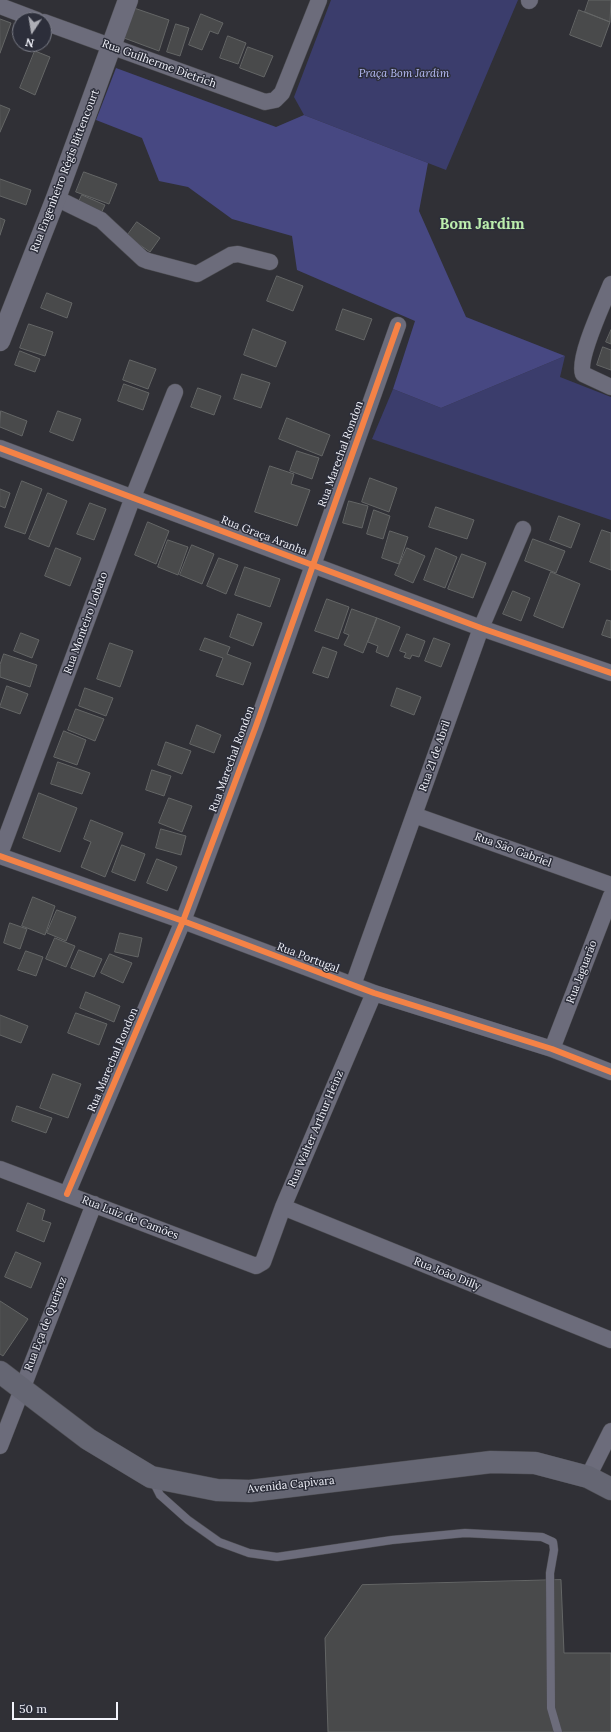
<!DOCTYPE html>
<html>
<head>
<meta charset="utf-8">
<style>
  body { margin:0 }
  #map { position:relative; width:611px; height:1732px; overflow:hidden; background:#303036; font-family:Lora,serif }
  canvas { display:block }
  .north { position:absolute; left:12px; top:12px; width:40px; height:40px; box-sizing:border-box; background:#2c2e3a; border:1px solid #7b7d87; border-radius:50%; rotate:192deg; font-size:11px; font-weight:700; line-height:16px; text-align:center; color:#f2f3fb }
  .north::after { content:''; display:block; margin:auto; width:14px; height:18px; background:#aeafb6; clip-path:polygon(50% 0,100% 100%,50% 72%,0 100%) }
  .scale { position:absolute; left:12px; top:1702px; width:106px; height:18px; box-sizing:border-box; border:2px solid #f2f3fb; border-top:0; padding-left:5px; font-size:12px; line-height:14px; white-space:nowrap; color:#f2f3fb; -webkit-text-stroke:3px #2c2e3a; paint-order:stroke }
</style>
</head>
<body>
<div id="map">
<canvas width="611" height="1732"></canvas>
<div class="north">N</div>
<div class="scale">50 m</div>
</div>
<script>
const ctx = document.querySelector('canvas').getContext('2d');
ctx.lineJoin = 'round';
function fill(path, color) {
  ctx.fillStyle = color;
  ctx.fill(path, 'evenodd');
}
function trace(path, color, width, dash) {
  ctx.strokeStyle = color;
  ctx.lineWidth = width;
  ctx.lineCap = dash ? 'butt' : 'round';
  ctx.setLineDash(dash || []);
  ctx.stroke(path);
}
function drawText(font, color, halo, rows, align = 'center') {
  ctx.font = font + ' Lora,serif';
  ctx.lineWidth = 3;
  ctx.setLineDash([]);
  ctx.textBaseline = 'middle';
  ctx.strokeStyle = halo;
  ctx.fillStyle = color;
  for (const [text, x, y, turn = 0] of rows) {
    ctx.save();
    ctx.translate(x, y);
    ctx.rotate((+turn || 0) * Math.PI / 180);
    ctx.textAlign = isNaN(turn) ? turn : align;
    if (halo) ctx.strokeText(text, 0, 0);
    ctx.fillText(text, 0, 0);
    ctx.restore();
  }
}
fill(new Path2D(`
  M 331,0 L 518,0 L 446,170 L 304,115 L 294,97 Z
  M 565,356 L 560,377 L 611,397 L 611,520 L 372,439 L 393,389 L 441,408 Z`), '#3b3d6c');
fill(new Path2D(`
  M 116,68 L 276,127 L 304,115 L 428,163 L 419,211 L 466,317 L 565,356 L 441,408 L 393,389 L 415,321 L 297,270 L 292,236 L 232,219 L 188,187 L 159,181 L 142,138 L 96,120 Z`), '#474882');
const building = new Path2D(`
  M 589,0 L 611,0 L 610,22 L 585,12 Z
  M 134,8 L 169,20 L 159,51 L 124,38 Z
  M 579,10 L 610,22 L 601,47 L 570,35 Z
  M 201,14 L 223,23 L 218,34 L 210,31 L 202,50 L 189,45 Z
  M 0,19 L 11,23 L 0,53 Z
  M 176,24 L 189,28 L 180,56 L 167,52 Z
  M 228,36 L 246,43 L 238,64 L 220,58 Z
  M 248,47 L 273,56 L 264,77 L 240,68 Z
  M 35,51 L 50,57 L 35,95 L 20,88 Z
  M 0,105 L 10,109 L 0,132 Z
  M 84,172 L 117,184 L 109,204 L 76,192 Z
  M 0,179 L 31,190 L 26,205 L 0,196 Z
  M 82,195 L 105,205 L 100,216 L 77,206 Z
  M 0,218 L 5,220 L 0,235 Z
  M 137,222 L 160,238 L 150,252 L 127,236 Z
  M 277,276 L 303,286 L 293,311 L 267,301 Z
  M 47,293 L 72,303 L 67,318 L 41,308 Z
  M 343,309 L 372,319 L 364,340 L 336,330 Z
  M 29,324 L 53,332 L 45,356 L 20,348 Z
  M 253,329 L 286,342 L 276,367 L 244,355 Z
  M 611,330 L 611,344 L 606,342 Z
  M 603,347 L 611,350 L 611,370 L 597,365 Z
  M 20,351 L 40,359 L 35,372 L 15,365 Z
  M 130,360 L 156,369 L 148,389 L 123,380 Z
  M 242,374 L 270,383 L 261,408 L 234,399 Z
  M 124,384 L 149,393 L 143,410 L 118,401 Z
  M 198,388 L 221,396 L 214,415 L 191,407 Z
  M 1,411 L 27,421 L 22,436 L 0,427 Z
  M 58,411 L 81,419 L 73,441 L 50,432 Z
  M 287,418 L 330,435 L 322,456 L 279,439 Z
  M 297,451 L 319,458 L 312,479 L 290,471 Z
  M 270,466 L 294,474 L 291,484 L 310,490 L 297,526 L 255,512 Z
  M 370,478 L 397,488 L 389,512 L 362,502 Z
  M 22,481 L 42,489 L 25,534 L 5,527 Z
  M 0,489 L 10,493 L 5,508 L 0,506 Z
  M 48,493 L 67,501 L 49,547 L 29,539 Z
  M 349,501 L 368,506 L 362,528 L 343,523 Z
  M 90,503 L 106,509 L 94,540 L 77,534 Z
  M 436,507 L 474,520 L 467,539 L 429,527 Z
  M 374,510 L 390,516 L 383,539 L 367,534 Z
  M 559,516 L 580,524 L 571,548 L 550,540 Z
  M 148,522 L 169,531 L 156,564 L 135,555 Z
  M 602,530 L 611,533 L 611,570 L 590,562 Z
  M 390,531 L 408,537 L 399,564 L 382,558 Z
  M 533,539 L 565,551 L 556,573 L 525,561 Z
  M 168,540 L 188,547 L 178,575 L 158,567 Z
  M 192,545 L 214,554 L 202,584 L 180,575 Z
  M 56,548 L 81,558 L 70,586 L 45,576 Z
  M 407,548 L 425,556 L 413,583 L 395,575 Z
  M 436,548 L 457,557 L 445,588 L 424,580 Z
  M 462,554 L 486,563 L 473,598 L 448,589 Z
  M 219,558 L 238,565 L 226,594 L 207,586 Z
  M 245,567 L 280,579 L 270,607 L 235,595 Z
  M 551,572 L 580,584 L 563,628 L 534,616 Z
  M 513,591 L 530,598 L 521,621 L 503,614 Z
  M 327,599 L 349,607 L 338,639 L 315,631 Z
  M 352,609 L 377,618 L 363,653 L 344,645 L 349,635 L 344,633 Z
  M 238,614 L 262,623 L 253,646 L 230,637 Z
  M 377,618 L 400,627 L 388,657 L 376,652 L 378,646 L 368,642 Z
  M 607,620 L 611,621 L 611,638 L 602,635 Z
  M 21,633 L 39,640 L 32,658 L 14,651 Z
  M 407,634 L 425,641 L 419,657 L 412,655 L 410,659 L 404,657 L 406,653 L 400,651 Z
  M 205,638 L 230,647 L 227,654 L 251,663 L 243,685 L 216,676 L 223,658 L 200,650 Z
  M 434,638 L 450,644 L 441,667 L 425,661 Z
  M 110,643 L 133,651 L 120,687 L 97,679 Z
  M 323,647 L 337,652 L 328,678 L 313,673 Z
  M 4,654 L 37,665 L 30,687 L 0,677 L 0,665 Z
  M 7,686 L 28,694 L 20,714 L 0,707 Z
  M 85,688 L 113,698 L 106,716 L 79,706 Z
  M 397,688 L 421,697 L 414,715 L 391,706 Z
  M 76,709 L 104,719 L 95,741 L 68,730 Z
  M 197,725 L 221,735 L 214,753 L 190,744 Z
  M 64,731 L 86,740 L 77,765 L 54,757 Z
  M 166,742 L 191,751 L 182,774 L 158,765 Z
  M 58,762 L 90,773 L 82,794 L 51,784 Z
  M 152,770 L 171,776 L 164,796 L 146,790 Z
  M 39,793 L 77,808 L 60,852 L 23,838 Z
  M 169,798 L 192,806 L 182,832 L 159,823 Z
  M 91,820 L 123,833 L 105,877 L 81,867 L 91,842 L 84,839 Z
  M 161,829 L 186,836 L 181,855 L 156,848 Z
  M 122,845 L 145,854 L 135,881 L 112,872 Z
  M 157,859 L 177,867 L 167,891 L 147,883 Z
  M 33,897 L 55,906 L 45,935 L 22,926 Z
  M 57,910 L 76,917 L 66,941 L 47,933 Z
  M 10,923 L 27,929 L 20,949 L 4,943 Z
  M 120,933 L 142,938 L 138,957 L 115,952 Z
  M 55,938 L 75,946 L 66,967 L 46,959 Z
  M 79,950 L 102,959 L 94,977 L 71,968 Z
  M 26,951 L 43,957 L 36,976 L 18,970 Z
  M 110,954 L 132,963 L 123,983 L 101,973 Z
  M 86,992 L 120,1006 L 114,1022 L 80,1008 Z
  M 76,1013 L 107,1024 L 99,1045 L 68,1033 Z
  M 0,1015 L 28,1026 L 21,1043 L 0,1035 Z
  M 53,1074 L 81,1084 L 68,1118 L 40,1108 Z
  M 17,1106 L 52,1118 L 46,1133 L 12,1121 Z
  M 28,1203 L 45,1210 L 42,1220 L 51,1223 L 44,1242 L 17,1231 Z
  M 16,1252 L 41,1263 L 31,1288 L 5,1277 Z
  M 0,1301 L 28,1319 L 3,1356 L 0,1354 Z
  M 561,1580 L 564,1653 L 611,1653 L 611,1732 L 328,1732 L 325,1638 L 362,1585 Z`);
fill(building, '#494a4b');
trace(building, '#646666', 1);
const service = new Path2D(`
  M 153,1481 L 160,1495 L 188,1520 L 219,1542 L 249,1553 L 277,1557 L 392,1540 L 465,1533 L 542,1537 L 553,1542 L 554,1550 L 550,1573 L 551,1708 L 558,1732`);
const minor = new Path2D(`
  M 529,1 L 530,0
  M 0,6 L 37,20
  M 44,22 L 265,102 L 275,100 L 282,93 L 319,0
  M 56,198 L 101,220 L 143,259 L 148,261 L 197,274 L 231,255 L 238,254 L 270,262
  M 611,284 C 604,302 577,358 583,374 L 611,387
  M 0,448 L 481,628 L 611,673
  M 414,815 L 611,885
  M 0,854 L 133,497 L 175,392
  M 0,856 L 183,921 L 374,993 L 552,1049 L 611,1072
  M 353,985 L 481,628 L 523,529
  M 552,1049 L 611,896
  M 0,1169 L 256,1266 L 263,1262 L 283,1207 L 374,993
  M 67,1194 L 183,921 L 256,726 L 398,325
  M 283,1207 L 611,1340
  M 0,1446 L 94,1204
  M 588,1477 L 611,1431`);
const tertiary = new Path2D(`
  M 0,341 L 56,198 L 128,0`);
const secondary = new Path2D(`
  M 0,1372 L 88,1439 L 151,1477 L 217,1490 L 250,1491 L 491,1462 L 535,1463 L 588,1477 L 611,1489`);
trace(service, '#4c4c51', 9);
trace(minor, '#4c4c51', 17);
trace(tertiary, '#4c4c51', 21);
trace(secondary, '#4c4c51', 23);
trace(service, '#6c6c7b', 8);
trace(minor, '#6c6c7b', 16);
trace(tertiary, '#6c6c7b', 20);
trace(secondary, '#656673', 22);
trace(new Path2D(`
  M 0,448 L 481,628 L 611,673
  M 0,856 L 183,921 L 374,993 L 552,1049 L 611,1072
  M 67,1194 L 183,921 L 256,726 L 398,325`), '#f48246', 6);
drawText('11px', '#f2f3fb', '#2c2e3a', [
  ["Rua Guilherme Dietrich",159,64,20],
  ["Rua Engenheiro Régis Bittencourt",65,171,-69],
  ["Rua Marechal Rondon",341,454,-70],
  ["Rua Graça Aranha",264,536,21],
  ["Rua Monteiro Lobato",86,623,-70],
  ["Rua 21 de Abril",435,756,-71],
  ["Rua Marechal Rondon",232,759,-70],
  ["Rua São Gabriel",513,850,20],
  ["Rua Portugal",308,958,21],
  ["Rua Jaguarão",582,972,-69],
  ["Rua Marechal Rondon",113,1060,-67],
  ["Rua Walter Arthur Heinz",316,1129,-67],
  ["Rua Luiz de Camões",130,1218,21],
  ["Rua João Dilly",447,1274,22],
  ["Rua Eça de Queiroz",46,1324,-69],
  ["Avenida Capivara",291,1485,-6]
]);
drawText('italic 11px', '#b7bdf7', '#2c2e3a', [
  ["Praça Bom Jardim",404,74]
]);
drawText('bold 15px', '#bbedad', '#2c2e3a', [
  ["Bom Jardim",482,225]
]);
</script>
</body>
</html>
